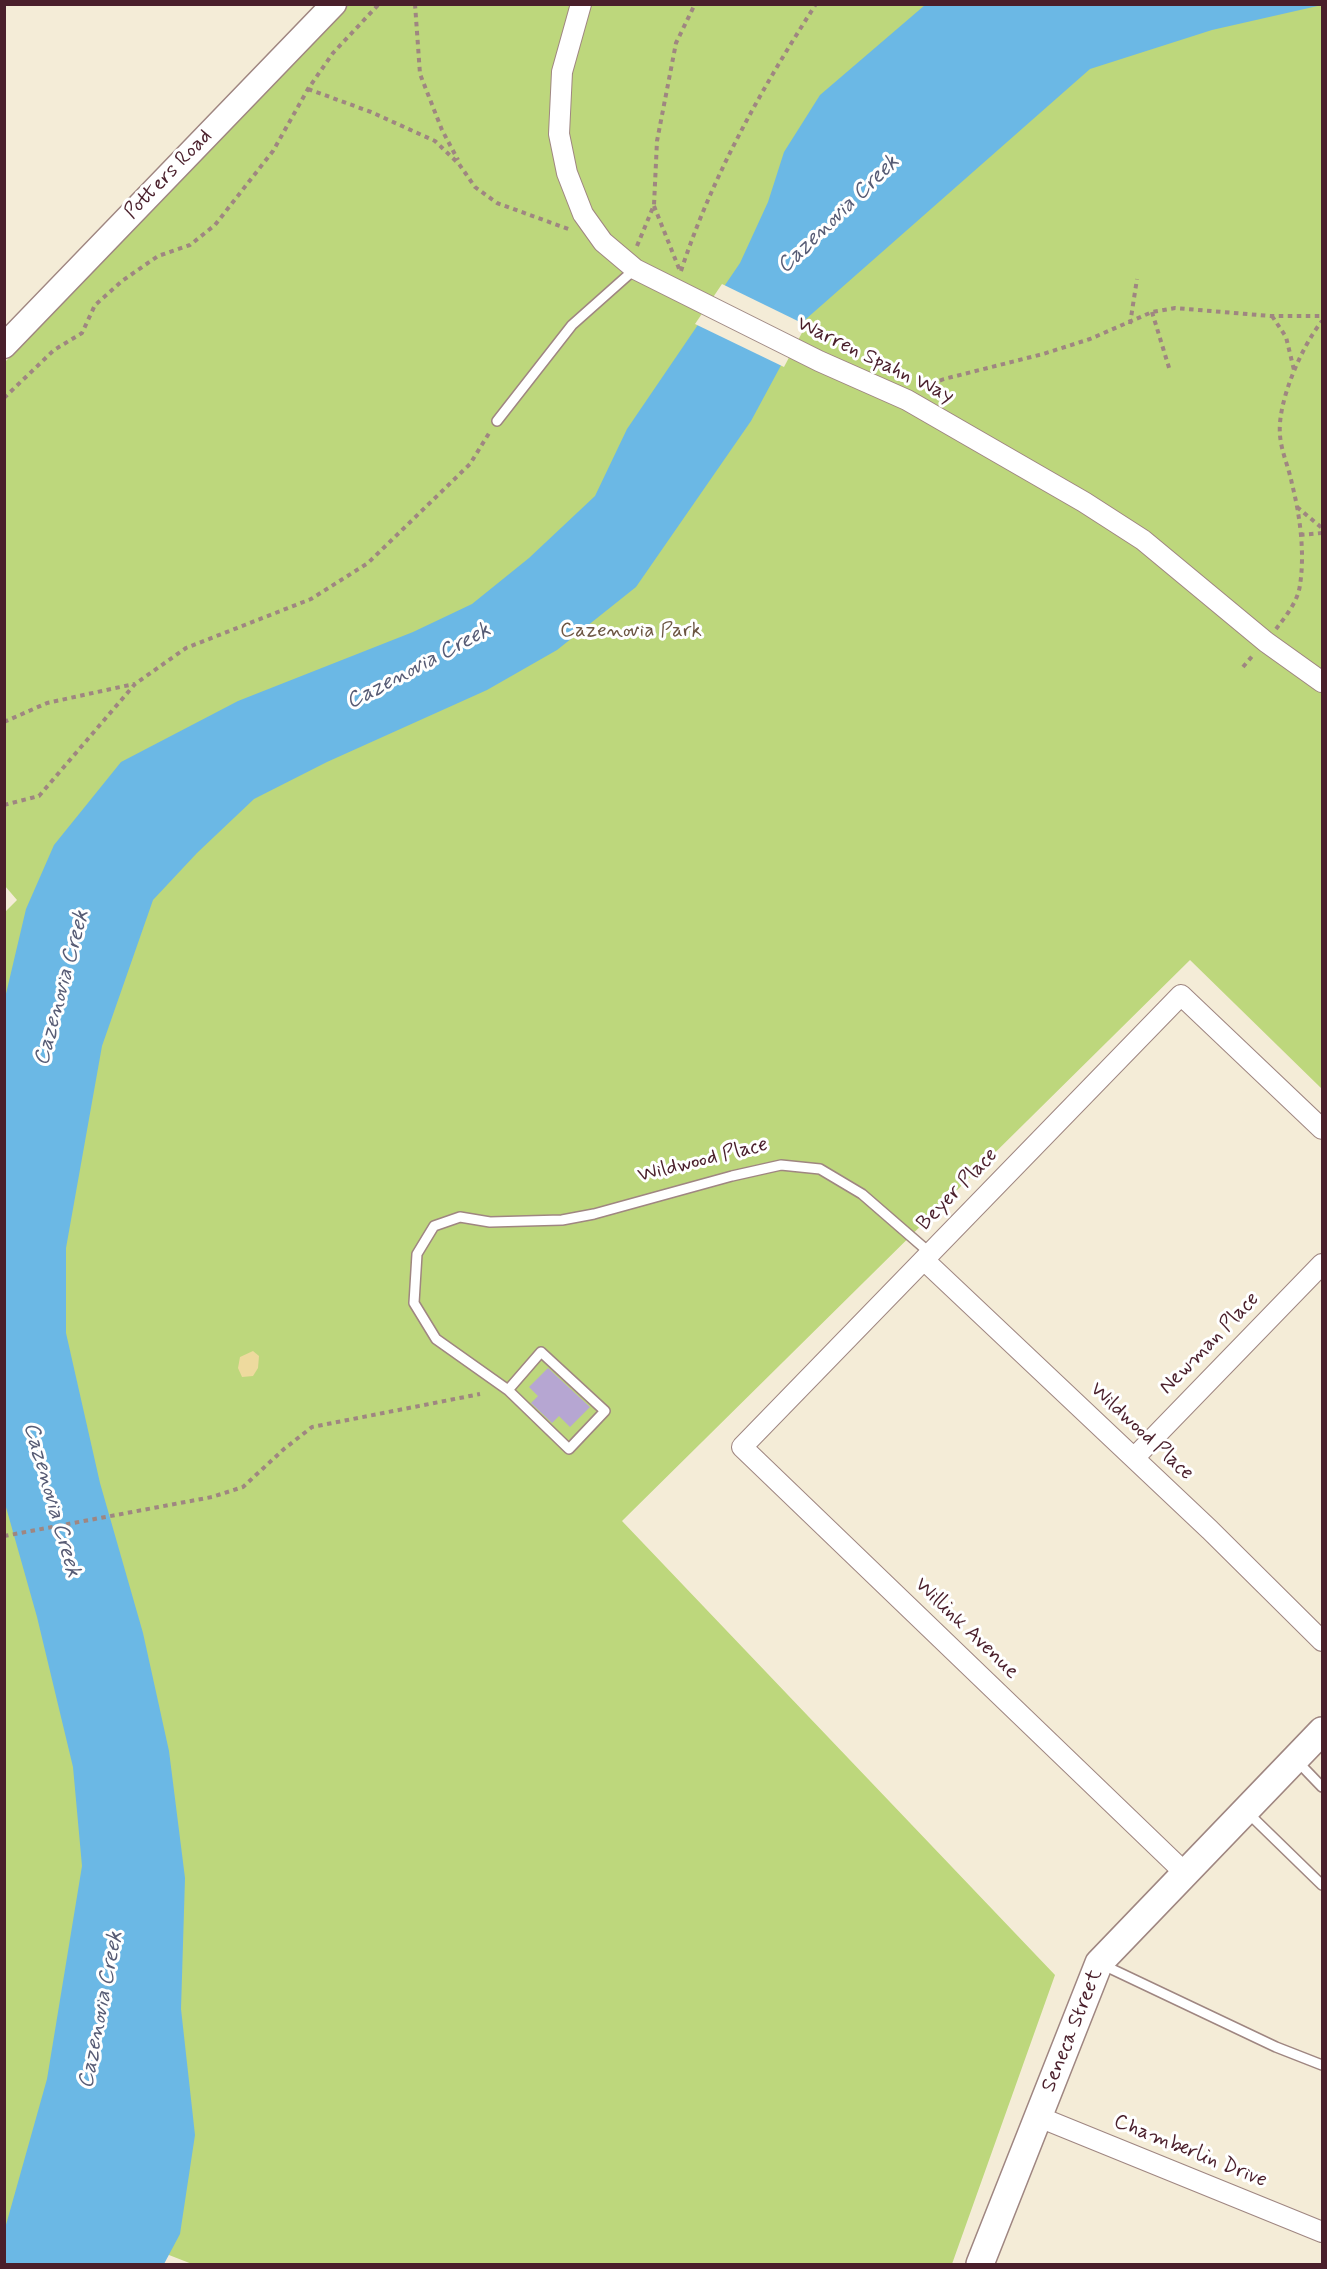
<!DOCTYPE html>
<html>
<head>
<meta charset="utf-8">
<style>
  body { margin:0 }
  #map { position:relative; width:1327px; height:2269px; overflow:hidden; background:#f4ecd7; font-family:Mynerve,sans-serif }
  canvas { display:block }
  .frame { position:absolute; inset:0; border:6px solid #4a1f2b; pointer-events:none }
</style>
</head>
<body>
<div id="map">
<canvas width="1327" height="2269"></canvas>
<div class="frame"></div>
</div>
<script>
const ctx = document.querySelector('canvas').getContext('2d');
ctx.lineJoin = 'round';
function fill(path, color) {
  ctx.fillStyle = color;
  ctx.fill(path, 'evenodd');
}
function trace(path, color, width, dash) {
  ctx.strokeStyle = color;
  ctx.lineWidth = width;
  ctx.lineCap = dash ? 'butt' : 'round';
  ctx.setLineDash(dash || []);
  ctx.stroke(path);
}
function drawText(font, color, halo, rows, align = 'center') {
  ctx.font = font + ' Mynerve,sans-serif';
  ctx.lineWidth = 6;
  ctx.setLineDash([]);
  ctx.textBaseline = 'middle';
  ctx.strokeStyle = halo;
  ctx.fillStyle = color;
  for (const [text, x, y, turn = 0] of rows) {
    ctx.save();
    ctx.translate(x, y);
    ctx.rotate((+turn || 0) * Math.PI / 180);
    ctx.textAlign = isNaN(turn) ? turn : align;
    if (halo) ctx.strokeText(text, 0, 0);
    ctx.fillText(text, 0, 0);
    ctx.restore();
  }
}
fill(new Path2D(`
  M 348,5 L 1322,5 L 1322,1089 L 1190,960 L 622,1521 L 1055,1975 L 952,2264 L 192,2264 L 128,2239 L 5,2264 L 4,913 L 17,900 L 5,886 L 5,362 Z`), '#bdd77c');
fill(new Path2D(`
  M 253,1351 L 259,1356 L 258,1368 L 253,1376 L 242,1377 L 238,1368 L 240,1357 Z`), '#eeda9e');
fill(new Path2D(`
  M 925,5 L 1322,5 L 1212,30 L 1090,69 L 806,319 L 751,421 L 636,587 L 557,650 L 487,690 L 327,762 L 254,799 L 197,853 L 153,900 L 102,1046 L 66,1248 L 66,1333 L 100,1483 L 143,1633 L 169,1751 L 185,1878 L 181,2009 L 195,2135 L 180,2234 L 164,2264 L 5,2264 L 4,2232 L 47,2079 L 82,1866 L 73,1767 L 37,1617 L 4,1500 L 5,998 L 26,909 L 54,845 L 121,762 L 238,701 L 413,632 L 472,604 L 529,558 L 595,496 L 627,429 L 740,263 L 768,202 L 784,152 L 820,95 Z`), '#6bb8e5');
fill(new Path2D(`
  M 722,284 L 806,325 L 784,367 L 695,324 Z`), '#f4ecd7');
fill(new Path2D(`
  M 548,1368 L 590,1407 L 570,1427 L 559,1416 L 552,1423 L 531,1403 L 538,1396 L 529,1387 Z`), '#b6a6d2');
const service = new Path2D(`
  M 497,421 L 572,325 L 635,269
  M 508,1390 L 541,1352 L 605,1411 L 569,1449 L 508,1390 L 436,1339 L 414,1303 L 417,1254 L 434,1226 L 460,1217 L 490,1222 L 562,1220 L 594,1214 L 732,1176 L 781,1165 L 820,1169 L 862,1194 L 930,1253
  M 1297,1761 L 1322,1787
  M 1247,1812 L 1322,1885
  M 1101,1964 L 1276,2047 L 1322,2065`);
const minor = new Path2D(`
  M 581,4 L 562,72 L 559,134 L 567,173 L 583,214 L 603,242 L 635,269 L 819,361 L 907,400 L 1084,502 L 1143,540 L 1266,642 L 1322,682
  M 924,1260 L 1210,1530 L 1322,1641
  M 1134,1458 L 1322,1264
  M 1185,1873 L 742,1447 L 1181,995 L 1322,1129
  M 1039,2117 L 1322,2232`);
const tertiary = new Path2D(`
  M 4,346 L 334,4`);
const secondary = new Path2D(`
  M 980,2264 L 1099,1963 L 1322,1731`);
trace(service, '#9f8681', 12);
trace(minor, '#9f8681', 22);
trace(tertiary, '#9f8681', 27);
trace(secondary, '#9f8681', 30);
trace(new Path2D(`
  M 415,4 L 420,74 L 442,130 L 458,160
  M 308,89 L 371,112 L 435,141 L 459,164 L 475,187 L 497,203 L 571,230
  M 654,206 L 680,271
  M 637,246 L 654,205 L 657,141 L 676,43 L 695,4
  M 681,271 C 712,176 762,88 816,4
  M 1152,312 L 1170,371
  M 1272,316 L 1286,337 L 1294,370
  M 1130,324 L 1137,279
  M 923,387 L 944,379 L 1043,354 L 1090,339 L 1152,312 L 1175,308 L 1271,316 L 1322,316
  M 4,398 L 54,350 L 82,333 L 95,305 L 122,281 L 158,256 L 190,245 L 215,225 L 273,151 L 308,89 L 333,53 L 379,4
  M 1297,507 L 1322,528
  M 1300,535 L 1322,533
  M 1276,629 C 1286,616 1298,601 1300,585 C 1305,553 1300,515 1292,484 C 1289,468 1281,451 1280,435 C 1277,402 1302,346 1322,321
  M 1243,667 L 1254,654
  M 4,722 L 47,703 L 134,684
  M 4,805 L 39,796 L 135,684 L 186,648 L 311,599 L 368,563 L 470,464 L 491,430
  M 4,1536 L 212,1497 L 243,1487 L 284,1449 L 312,1427 L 480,1394`), '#9f8681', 4, [4.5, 4.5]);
trace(service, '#fff', 9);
trace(minor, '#fff', 20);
trace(tertiary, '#fff', 24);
trace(secondary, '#fff', 27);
drawText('21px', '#4a1f2b', '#fff', [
  ["Potters Road",169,175,-46],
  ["Warren Spahn Way",875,361,26],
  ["Wildwood Place",703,1161,-14],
  ["Beyer Place",958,1190,-46],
  ["Newman Place",1210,1344,-46],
  ["Wildwood Place",1141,1432,43],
  ["Willink Avenue",966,1629,44],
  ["Seneca Street",1073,2031,-68],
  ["Chamberlin Drive",1190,2152,22]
]);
drawText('21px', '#6c5643', '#fff', [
  ["Cazenovia Park",631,632]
]);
drawText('italic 22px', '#575c75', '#fff', [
  ["Cazenovia Creek",839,215,-44],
  ["Cazenovia Creek",419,667,-28],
  ["Cazenovia Creek",63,988,-75],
  ["Cazenovia Creek",51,1500,74],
  ["Cazenovia Creek",102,2010,-79]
]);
</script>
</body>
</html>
